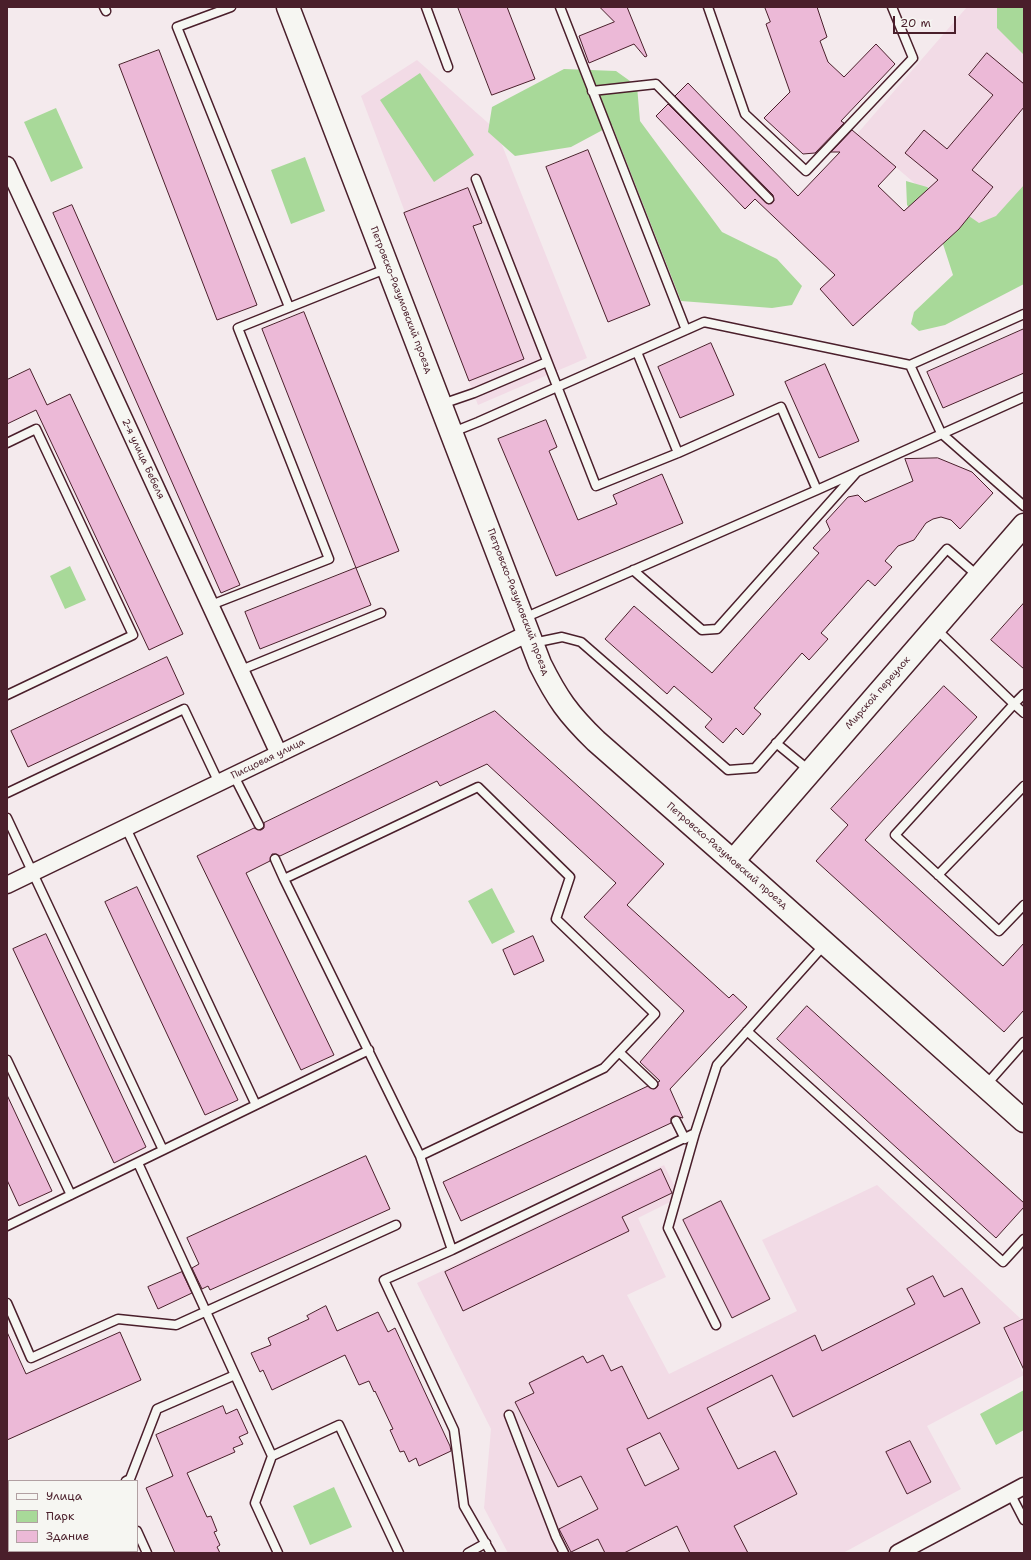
<!DOCTYPE html>
<html>
<head>
<meta charset="utf-8">
<style>
  body { margin:0 }
  #map { position:relative; width:1031px; height:1560px; overflow:hidden; background:#f4eaed; font-family:"Shantell Sans",sans-serif }
  canvas { display:block }
  .frame { position:absolute; inset:0; border:8px solid #4a1f2b; pointer-events:none }
  .legend { position:absolute; left:8px; top:1480px; width:130px; height:72px; box-sizing:border-box; background:#f6f6f2; border:1px solid #b1a0a2; margin:0; padding:5px 7px; list-style:none; font-size:12px; color:#4a1f2b }
  .legend li { display:flex; align-items:center; gap:8px; height:20px }
  .legend b { width:20px; border:1px solid #b1a0a2 }
  .scale { position:absolute; left:893px; top:16px; width:63px; height:18px; box-sizing:border-box; border:2px solid #4a1f2b; border-top:0; padding-left:5px; font-size:12px; line-height:14px; white-space:nowrap; color:#4a1f2b; -webkit-text-stroke:3px #f6f6f2; paint-order:stroke }
</style>
</head>
<body>
<div id="map">
<canvas width="1031" height="1560"></canvas>
<div class="frame"></div>
<ul class="legend">
<li><b style="height:5px;background:#f6f6f2"></b>Улица</li>
<li><b style="height:11px;background:#a8d999"></b>Парк</li>
<li><b style="height:11px;background:#ecb9d7"></b>Здание</li>
</ul>
<div class="scale">20 m</div>
</div>
<script>
const ctx = document.querySelector('canvas').getContext('2d');
ctx.lineJoin = 'round';
function fill(path, color) {
  ctx.fillStyle = color;
  ctx.fill(path, 'evenodd');
}
function trace(path, color, width, dash) {
  ctx.strokeStyle = color;
  ctx.lineWidth = width;
  ctx.lineCap = dash ? 'butt' : 'round';
  ctx.setLineDash(dash || []);
  ctx.stroke(path);
}
function drawText(font, color, halo, rows, align = 'center') {
  ctx.font = font + ' "Shantell Sans",sans-serif';
  ctx.lineWidth = 3.5;
  ctx.setLineDash([]);
  ctx.textBaseline = 'middle';
  ctx.strokeStyle = halo;
  ctx.fillStyle = color;
  for (const [text, x, y, turn = 0] of rows) {
    ctx.save();
    ctx.translate(x, y);
    ctx.rotate((+turn || 0) * Math.PI / 180);
    ctx.textAlign = isNaN(turn) ? turn : align;
    if (halo) ctx.strokeText(text, 0, 0);
    ctx.fillText(text, 0, 0);
    ctx.restore();
  }
}
fill(new Path2D(`
  M 967,7 L 1024,7 L 1024,210 L 985,252 L 925,192 L 857,134 Z
  M 417,60 L 496,130 L 587,358 L 478,405 L 361,96 Z
  M 664,1165 L 680,1197 L 638,1218 L 666,1277 L 627,1295 L 669,1374 L 797,1311 L 762,1240 L 877,1185 L 1021,1319 L 1003,1328 L 1024,1375 L 927,1426 L 961,1489 L 843,1553 L 508,1553 L 484,1508 L 491,1429 L 417,1283 Z`), '#f2dbe6');
fill(new Path2D(`
  M 997,7 L 1024,7 L 1024,55 L 997,28 Z
  M 564,69 L 616,71 L 637,86 L 640,121 L 722,232 L 777,259 L 802,286 L 792,305 L 772,308 L 681,301 L 612,125 L 571,147 L 515,156 L 488,132 L 492,107 Z
  M 420,73 L 474,155 L 434,182 L 380,100 Z
  M 56,108 L 83,168 L 51,182 L 24,122 Z
  M 305,157 L 325,211 L 291,224 L 271,170 Z
  M 906,181 L 927,187 L 979,223 L 996,216 L 1024,185 L 1024,284 L 945,325 L 919,331 L 911,324 L 914,312 L 953,275 L 943,244 L 907,205 Z
  M 70,566 L 86,600 L 65,609 L 50,576 Z
  M 492,888 L 515,932 L 492,944 L 468,901 Z
  M 1024,1390 L 1024,1430 L 996,1445 L 980,1414 Z
  M 334,1487 L 352,1527 L 310,1545 L 293,1506 Z`), '#a8d999');
const building = new Path2D(`
  M 458,7 L 507,7 L 535,79 L 492,95 Z
  M 600,7 L 627,7 L 647,56 L 645,57 L 634,44 L 589,63 L 579,36 L 614,22 Z
  M 765,7 L 817,7 L 827,37 L 820,41 L 828,62 L 844,77 L 876,44 L 895,64 L 841,121 L 844,123 L 815,153 L 803,154 L 764,118 L 790,92 L 766,24 L 770,22 Z
  M 159,50 L 257,305 L 217,320 L 119,65 Z
  M 987,53 L 1024,84 L 1024,107 L 972,170 L 993,187 L 959,229 L 853,326 L 820,289 L 835,275 L 755,199 L 745,209 L 656,116 L 668,104 L 768,204 L 774,201 L 773,195 L 675,96 L 688,83 L 798,196 L 840,152 L 831,152 L 852,130 L 896,167 L 878,186 L 904,211 L 938,180 L 905,153 L 924,130 L 947,149 L 993,95 L 969,75 Z
  M 588,150 L 650,305 L 608,322 L 546,167 Z
  M 468,188 L 482,223 L 473,226 L 524,359 L 469,381 L 404,213 Z
  M 72,205 L 240,585 L 221,593 L 53,213 Z
  M 304,312 L 399,551 L 356,568 L 262,329 Z
  M 1024,329 L 1024,373 L 943,408 L 927,372 Z
  M 711,343 L 734,395 L 680,418 L 658,367 Z
  M 825,364 L 859,441 L 819,458 L 785,382 Z
  M 30,369 L 47,405 L 70,394 L 183,634 L 149,650 L 36,410 L 7,424 L 7,380 Z
  M 546,420 L 557,447 L 549,451 L 578,520 L 617,504 L 613,495 L 662,474 L 683,523 L 556,576 L 498,439 Z
  M 938,458 L 972,472 L 993,493 L 960,529 L 951,520 L 941,517 L 933,519 L 926,523 L 914,540 L 898,546 L 885,561 L 892,567 L 875,586 L 868,580 L 821,633 L 828,639 L 809,660 L 802,653 L 754,708 L 761,714 L 743,735 L 736,728 L 723,743 L 705,727 L 712,719 L 674,686 L 667,694 L 605,639 L 634,606 L 712,673 L 819,553 L 813,548 L 830,530 L 826,521 L 848,497 L 858,495 L 865,502 L 913,481 L 905,459 Z
  M 356,568 L 371,605 L 260,649 L 245,612 Z
  M 1024,603 L 1024,669 L 991,640 Z
  M 167,657 L 184,694 L 28,767 L 11,731 Z
  M 944,686 L 977,717 L 865,840 L 1003,966 L 1024,943 L 1024,1010 L 1004,1032 L 816,861 L 848,825 L 831,809 Z
  M 495,711 L 664,864 L 627,905 L 729,998 L 733,994 L 747,1007 L 670,1089 L 683,1118 L 674,1116 L 671,1118 L 671,1123 L 461,1221 L 443,1182 L 648,1086 L 654,1089 L 658,1086 L 658,1082 L 660,1081 L 640,1062 L 684,1011 L 584,917 L 616,883 L 487,764 L 440,786 L 437,781 L 280,856 L 276,854 L 272,854 L 270,861 L 246,873 L 334,1055 L 301,1070 L 197,856 L 254,828 L 261,830 L 264,828 L 264,823 Z
  M 137,887 L 238,1100 L 205,1115 L 105,902 Z
  M 46,934 L 146,1147 L 114,1163 L 13,949 Z
  M 533,936 L 544,961 L 514,975 L 503,950 Z
  M 807,1006 L 1024,1203 L 1024,1207 L 996,1238 L 777,1039 Z
  M 7,1095 L 52,1191 L 19,1206 L 7,1180 Z
  M 366,1156 L 390,1209 L 210,1290 L 208,1286 L 202,1289 L 192,1268 L 199,1264 L 187,1238 Z
  M 661,1169 L 672,1193 L 622,1217 L 629,1231 L 463,1311 L 445,1272 Z
  M 721,1201 L 770,1299 L 732,1318 L 683,1220 Z
  M 182,1272 L 192,1293 L 158,1309 L 148,1287 Z
  M 933,1276 L 944,1297 L 962,1288 L 980,1323 L 793,1417 L 772,1375 L 707,1408 L 738,1469 L 775,1451 L 797,1494 L 734,1526 L 748,1553 L 690,1553 L 677,1526 L 624,1553 L 605,1553 L 598,1539 L 571,1552 L 559,1529 L 598,1509 L 581,1476 L 558,1487 L 515,1402 L 534,1393 L 529,1383 L 583,1356 L 587,1363 L 603,1355 L 611,1371 L 622,1366 L 648,1419 L 815,1335 L 822,1351 L 915,1304 L 907,1289 ZM 660,1433 L 679,1469 L 645,1486 L 627,1449 Z
  M 326,1306 L 337,1331 L 378,1312 L 388,1332 L 395,1328 L 450,1446 L 451,1451 L 419,1466 L 416,1458 L 409,1462 L 404,1451 L 400,1452 L 390,1430 L 393,1429 L 375,1391 L 374,1392 L 369,1381 L 359,1385 L 345,1355 L 272,1390 L 263,1370 L 260,1372 L 251,1353 L 271,1345 L 268,1338 L 309,1319 L 307,1316 Z
  M 1024,1319 L 1024,1370 L 1004,1328 Z
  M 7,1332 L 26,1374 L 120,1332 L 141,1380 L 7,1440 Z
  M 223,1406 L 226,1414 L 237,1409 L 248,1433 L 239,1437 L 243,1444 L 233,1448 L 235,1452 L 187,1473 L 207,1517 L 211,1516 L 217,1531 L 214,1532 L 220,1545 L 217,1547 L 220,1553 L 175,1553 L 146,1488 L 173,1476 L 156,1435 Z
  M 910,1441 L 931,1482 L 907,1494 L 886,1452 Z`);
fill(building, '#ecb9d7');
trace(building, '#4a1f2b', 1);
const lane = new Path2D(`
  M 104,7 L 106,11
  M 231,7 L 177,27 L 289,307
  M 426,7 L 448,67
  M 708,7 L 745,114 L 806,171 L 913,58 L 892,7
  M 592,91 L 656,84 L 769,199
  M 476,179 L 596,486 L 678,453 L 637,352
  M 686,330 L 704,322 L 910,365 L 1024,314
  M 910,365 L 941,433 L 1024,506
  M 442,404 L 474,393 L 547,362
  M 453,432 L 478,422 L 686,330 L 560,7
  M 7,443 L 36,429 L 133,635 L 7,695
  M 678,453 L 781,407 L 817,490
  M 633,570 L 702,630 L 717,629 L 856,473
  M 211,605 L 329,559 L 238,328 L 388,268
  M 524,618 L 817,490 L 1024,397
  M 935,628 L 1014,704 L 895,835 L 999,931 L 1024,905
  M 533,643 L 562,637 L 581,642 L 728,770 L 755,768 L 947,549 L 978,576
  M 241,670 L 381,613
  M 1024,694 L 1014,704 L 1024,713
  M 776,743 L 810,771
  M 234,776 L 259,825
  M 7,793 L 184,709 L 219,783
  M 7,818 L 163,1150
  M 126,828 L 256,1105
  M 275,859 L 284,879 L 420,1156 L 604,1068 L 655,1014 L 556,919 L 570,877 L 478,787 L 284,879
  M 938,875 L 1024,786
  M 747,1031 L 1003,1262 L 1024,1239
  M 619,1052 L 653,1084
  M 7,1060 L 71,1195
  M 986,1085 L 1024,1042
  M 676,1121 L 685,1139
  M 695,1133 L 668,1228 L 716,1325
  M 420,1156 L 452,1250
  M 138,1163 L 272,1456 L 255,1503 L 278,1553
  M 7,1226 L 369,1050
  M 7,1303 L 31,1358 L 118,1319 L 176,1325 L 396,1225
  M 509,1415 L 556,1537 L 564,1553
  M 272,1456 L 339,1425 L 399,1553
  M 126,1481 L 130,1479 L 157,1409 L 235,1375
  M 1010,1493 L 1024,1520
  M 137,1531 L 147,1553
  M 7,1534 L 9,1533
  M 468,1553 L 486,1543
  M 491,1553 L 464,1506 L 454,1430 L 384,1280 L 452,1250 L 695,1133 L 717,1065 L 825,944`);
const street = new Path2D(`
  M 7,165 L 279,754
  M 7,885 L 529,633
  M 898,1553 L 1024,1486`);
const secondary = new Path2D(`
  M 288,7 L 540,664 C 557,698 568,714 596,741 L 752,878 L 1024,1121
  M 733,861 L 1024,525`);
trace(lane, '#4a1f2b', 11);
trace(street, '#4a1f2b', 19);
trace(secondary, '#4a1f2b', 25);
trace(lane, '#f6f6f2', 8);
trace(street, '#f6f6f2', 16);
trace(secondary, '#f6f6f2', 22);
drawText('10px', '#4a1f2b', '#f6f6f2', [
  ["Петровско-Разумовский проезд",401,300,69],
  ["2-я улица Бебеля",143,459,65],
  ["Петровско-Разумовский проезд",518,602,69],
  ["Мирской переулок",878,693,-49],
  ["Писцовая улица",268,759,-26],
  ["Петровско-Разумовский проезд",727,856,41]
]);
</script>
</body>
</html>
